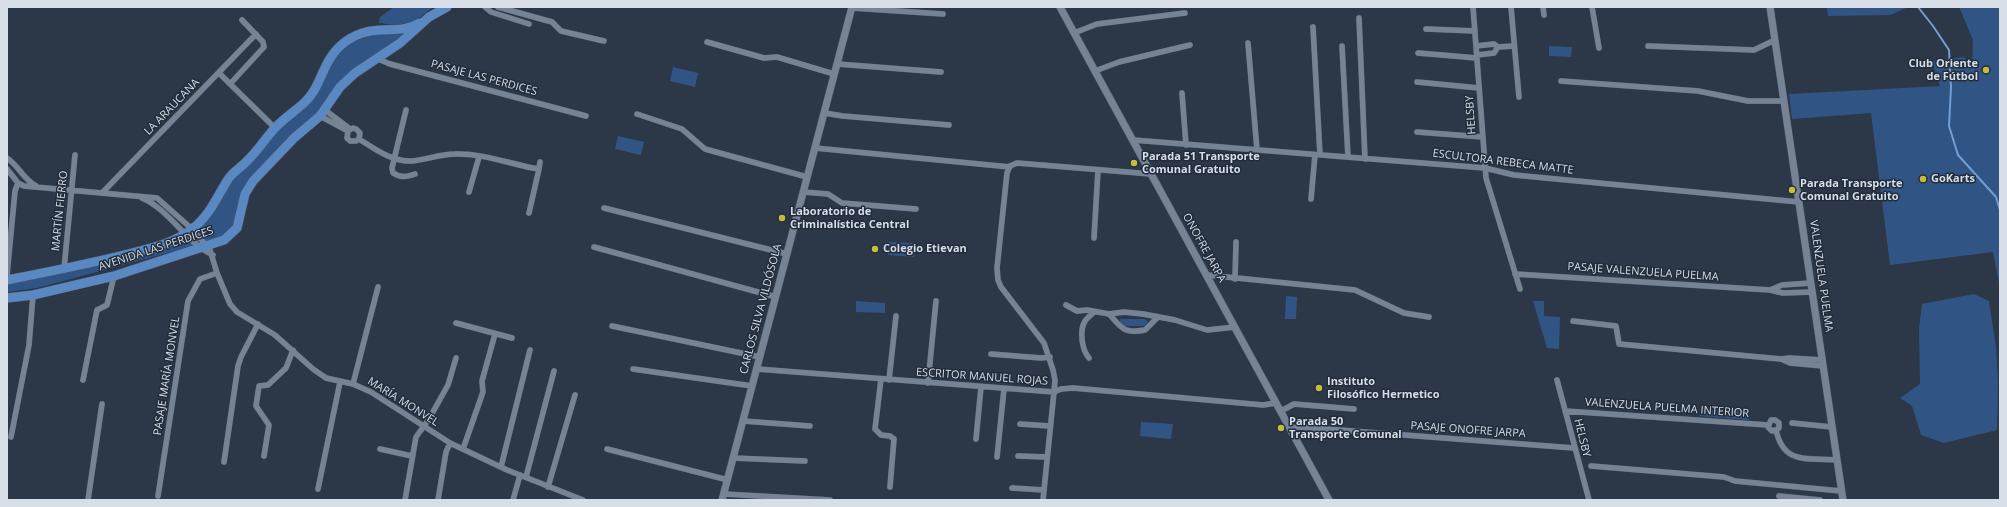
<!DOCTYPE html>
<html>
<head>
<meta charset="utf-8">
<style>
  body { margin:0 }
  #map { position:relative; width:2007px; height:507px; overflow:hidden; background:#2c3847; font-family:"Open Sans",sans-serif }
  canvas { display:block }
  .frame { position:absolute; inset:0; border:8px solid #d7dee8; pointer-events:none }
</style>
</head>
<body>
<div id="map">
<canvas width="2007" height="507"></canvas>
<div class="frame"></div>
</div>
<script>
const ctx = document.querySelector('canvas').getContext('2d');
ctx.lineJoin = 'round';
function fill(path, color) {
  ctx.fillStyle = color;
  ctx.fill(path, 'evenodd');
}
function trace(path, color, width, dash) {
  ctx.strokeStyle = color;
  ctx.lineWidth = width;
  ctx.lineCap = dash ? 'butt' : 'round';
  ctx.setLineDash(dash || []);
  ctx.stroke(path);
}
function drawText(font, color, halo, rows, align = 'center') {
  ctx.font = font + ' "Open Sans",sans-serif';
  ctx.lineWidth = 3;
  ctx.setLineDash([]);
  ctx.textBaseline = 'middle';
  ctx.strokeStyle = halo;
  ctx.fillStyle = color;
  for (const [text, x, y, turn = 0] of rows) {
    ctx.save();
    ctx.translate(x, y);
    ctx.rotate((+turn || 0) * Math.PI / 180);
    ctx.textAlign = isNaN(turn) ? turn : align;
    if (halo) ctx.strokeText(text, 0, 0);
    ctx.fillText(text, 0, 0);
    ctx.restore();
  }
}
fill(new Path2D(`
  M 394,7 L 433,7 L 414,22 L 395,25 L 379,23 L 380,17 Z
  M 1827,7 L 1905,7 L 1906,8 L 1890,15 L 1828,16 Z
  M 1959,7 L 2000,7 L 2000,288 L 1993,252 L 1890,265 L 1871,113 L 1792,119 L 1789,94 L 1940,86 L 1932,61 L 1964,57 L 1972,66 L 1973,40 Z
  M 423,22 L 348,73 L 323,108 L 250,180 L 237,222 L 223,238 L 37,288 L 7,292 L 7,282 L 182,239 L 232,176 L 279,123 L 305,104 L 332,55 L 361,34 Z
  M 1549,46 L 1572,47 L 1571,57 L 1549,56 Z
  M 673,67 L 698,73 L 695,87 L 670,81 Z
  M 618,136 L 644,142 L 641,155 L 615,149 Z
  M 889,242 L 915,243 L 914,257 L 888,255 Z
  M 1974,294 L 1989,301 L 1996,347 L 1998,383 L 1997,430 L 1944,443 L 1921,435 L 1912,406 L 1900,398 L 1920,384 L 1919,328 L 1922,304 Z
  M 1286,296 L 1297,297 L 1296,319 L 1285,319 Z
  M 856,301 L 885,303 L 885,313 L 856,312 Z
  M 1533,301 L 1544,301 L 1544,316 L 1560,317 L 1559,349 L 1547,348 Z
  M 1120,319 L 1145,319 L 1148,322 L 1144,326 L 1120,326 Z
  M 1704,409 L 1749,412 L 1749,420 L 1699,416 Z
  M 1141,422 L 1173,424 L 1171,439 L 1140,436 Z`), '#305585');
trace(new Path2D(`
  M 1918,7 L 1933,26 L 1949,50 L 1951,87 L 1949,126 L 1958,155 L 1996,197 L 2000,210`), '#739ed5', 2);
const minor = new Path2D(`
  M 485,7 L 491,12 L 529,24
  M 498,7 L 552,22 L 561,31 L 604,41
  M 1473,7 L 1486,178 L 1520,289
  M 1511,7 L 1519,97
  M 1543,7 L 1544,15
  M 1592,7 L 1599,48
  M 852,8 L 943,14
  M 1359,18 L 1365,159
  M 1313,27 L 1320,155
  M 1426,29 L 1475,31
  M 1074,33 L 1097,24 L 1185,13
  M 707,42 L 764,58 L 777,57 L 834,74
  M 1248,43 L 1257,150
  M 1342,46 L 1348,157
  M 1476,46 L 1494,44 L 1498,47 L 1514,46
  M 1648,46 L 1754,50 L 1775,40
  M 1418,53 L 1477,58
  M 1477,55 L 1494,53 L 1498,47
  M 378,59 L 390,64 L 586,116
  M 837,64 L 941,72
  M 1095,71 L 1119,62 L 1190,45
  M 219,73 L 275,128
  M 1561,81 L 1698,91 L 1748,101 L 1784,101
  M 1417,82 L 1479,88
  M 230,84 L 264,47 L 263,42 L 242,20
  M 1182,93 L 1186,145
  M 325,110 L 350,129
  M 406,110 L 392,168 L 393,173 C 401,178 406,177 415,174
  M 824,113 L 843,116 L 949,125
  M 637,114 L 682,129 L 705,149 L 807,177
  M 320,116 L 348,131
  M 348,131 L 353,128 L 356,129 L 360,133 L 359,139
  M 348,131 L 347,138 L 350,141 L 356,141 L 359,139
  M 1417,132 L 1483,137
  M 359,139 C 375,149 392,162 412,161 C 426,160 440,154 455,154 C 480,153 508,163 533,168 L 539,169 L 540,162
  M 1133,140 L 1485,168 L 1514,175 L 1799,202
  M 815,148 L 1010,167
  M 7,158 C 19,166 23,179 36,186
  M 7,169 L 18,183 L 24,186 L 157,198 L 192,229 L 210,250 L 217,273 L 230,304 L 237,312 L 275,335 L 313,369 L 326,378 L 353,384 L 371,392 L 450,443 L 507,470 L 583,500
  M 469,192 L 479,157
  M 803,192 L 828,194 L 842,203 L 916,209
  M 102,193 L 256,34
  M 142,198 C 170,210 186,243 213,255
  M 1311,199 L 1315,155
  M 604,208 L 787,254
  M 529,213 L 539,169
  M 1094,238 L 1098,170
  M 594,247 L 776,297
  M 64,269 L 75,155
  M 1515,274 L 1770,290 L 1783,293 L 1812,292
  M 7,275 L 15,191 L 18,183
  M 1207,275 L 1355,290 L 1404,313 L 1429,317
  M 1235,279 L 1236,242
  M 1770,290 L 1782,285 L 1811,283
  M 1066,305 L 1077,311 L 1087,310 L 1109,314 L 1124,312 L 1143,314 L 1175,320 L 1207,330 L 1235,327
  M 1109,314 C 1122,328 1123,334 1145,330 L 1157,318
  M 1573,321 L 1616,326 L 1619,344 L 1781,359 L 1790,358 L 1822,360
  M 456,323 L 512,338
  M 612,326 L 760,357
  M 991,354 L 1041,358 L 1050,357
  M 1089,358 C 1082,350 1079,331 1085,321 C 1087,318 1091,315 1094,312
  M 1781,359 L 1790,363 L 1823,366
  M 633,369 L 752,386
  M 757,369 L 1054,392 L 1061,389 L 1073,388 L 1263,405 L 1276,403
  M 881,379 L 875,429 L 881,435 L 890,436 L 894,439 L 890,487
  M 83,380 L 97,310 L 107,305 L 114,276
  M 889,380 L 896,316
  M 1557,380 L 1589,500
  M 928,383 L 936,301
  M 353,384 L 378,287
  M 1281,411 L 1294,404 L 1354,409
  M 1565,411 L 1768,425
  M 743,421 L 810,426
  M 1792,423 L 1832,427
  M 1020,424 L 1050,426
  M 1290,428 L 1300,427 L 1574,448
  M 1776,430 L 1772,431 L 1768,427 L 1771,420 L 1775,420 L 1779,423 L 1779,428 L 1776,430 C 1784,466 1808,457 1837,460
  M 11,437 L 29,345 L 33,295
  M 976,439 L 981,387
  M 380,449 L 412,456
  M 463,449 L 483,392 L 482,381 L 495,334
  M 607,449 L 728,480
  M 264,456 L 269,425 L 256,406 L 259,386 L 268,385 L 286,368 L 293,350
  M 1018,456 L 1047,457
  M 997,457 L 1004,389
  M 733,458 L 805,461
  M 224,462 L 238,366 L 241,357 L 258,324
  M 1591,466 L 1724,477 L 1735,481 L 1841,491
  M 501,467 L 530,350
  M 526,477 L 554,371
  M 548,487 L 575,395
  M 1012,488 L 1044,490
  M 318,489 L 340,382
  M 724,494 L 830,500
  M 158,496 L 188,301 L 200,279 L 217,273
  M 1779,496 L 1820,500
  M 88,500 L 102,404
  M 405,500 L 416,437 L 429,419 L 448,385 L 456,358
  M 438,500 L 446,452 L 450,443
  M 513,500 L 520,475
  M 1043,500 L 1054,392 L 1055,380 L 1053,370 L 1044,343 L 1001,287 L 998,280 L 997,268 L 1007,173 L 1010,166 L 1017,163 L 1151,174`);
const tertiary = new Path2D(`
  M 1060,7 L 1329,500
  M 1770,7 L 1843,500
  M 722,500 L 852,7`);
const primary = new Path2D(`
  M 7,280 C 48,272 88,264 128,254 C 151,248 173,244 192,229 C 210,216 217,196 229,178 C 234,171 243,166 249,159 C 258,150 265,139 274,129 C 283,119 294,112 304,103 C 323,86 321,60 345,42 C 374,21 396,37 420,23
  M 7,298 L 33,295 L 114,276 L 224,240 L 237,228 L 245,194 L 253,181 L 294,138 L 320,116 L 340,87 L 355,73 L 400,43 L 429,17 L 447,7`);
trace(minor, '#4b5461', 6);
trace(tertiary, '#4b5461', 8);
trace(primary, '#4b5461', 10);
trace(minor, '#768395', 5.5);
trace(tertiary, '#768395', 7);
trace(primary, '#5988c3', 9);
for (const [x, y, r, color] of [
  [1986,70,4,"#c5bc3d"],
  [1134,163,4,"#c5bc3d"],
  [1923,179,4,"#c5bc3d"],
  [1792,190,4,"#c5bc3d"],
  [782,218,4,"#c5bc3d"],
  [875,249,4,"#c5bc3d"],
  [1319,388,4,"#c5bc3d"],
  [1281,428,4,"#c5bc3d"]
]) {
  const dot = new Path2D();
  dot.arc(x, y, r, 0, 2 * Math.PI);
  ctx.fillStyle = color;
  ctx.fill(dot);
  trace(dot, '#222d3c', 1.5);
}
drawText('bold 11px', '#d7dee8', '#222d3c', [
  ["Club Oriente",1978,64,"right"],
  ["de Fútbol",1978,77,"right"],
  ["Parada 51 Transporte",1142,157],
  ["Comunal Gratuito",1142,170],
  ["GoKarts",1931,179],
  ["Parada Transporte",1800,184],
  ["Comunal Gratuito",1800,197],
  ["Laboratorio de",790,212],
  ["Criminalística Central",790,225],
  ["Colegio Etievan",883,249],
  ["Instituto",1327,382],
  ["Filosófico Hermetico",1327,395],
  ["Parada 50",1289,422],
  ["Transporte Comunal",1289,435]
], 'left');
drawText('11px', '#d7dee8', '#222d3c', [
  ["PASAJE LAS PERDICES",484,78,15],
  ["LA ARAUCANA",172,107,-46],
  ["HELSBY",1471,115,-94],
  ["ESCULTORA REBECA MATTE",1503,162,7],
  ["MARTÍN FIERRO",60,211,-84],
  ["ONOFRE JARPA",1204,248,61],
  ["AVENIDA LAS PERDICES",156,249,-18],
  ["PASAJE VALENZUELA PUELMA",1643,272,4],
  ["VALENZUELA PUELMA",1821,276,82],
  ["CARLOS SILVA VILDÓSOLA",761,309,-75],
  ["PASAJE MARÍA MONVEL",167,376,-81],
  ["ESCRITOR MANUEL ROJAS",982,377,4],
  ["MARÍA MONVEL",403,402,32],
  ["VALENZUELA PUELMA INTERIOR",1667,408,4],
  ["PASAJE ONOFRE JARPA",1468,430,4],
  ["HELSBY",1582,438,76]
]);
</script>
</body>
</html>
